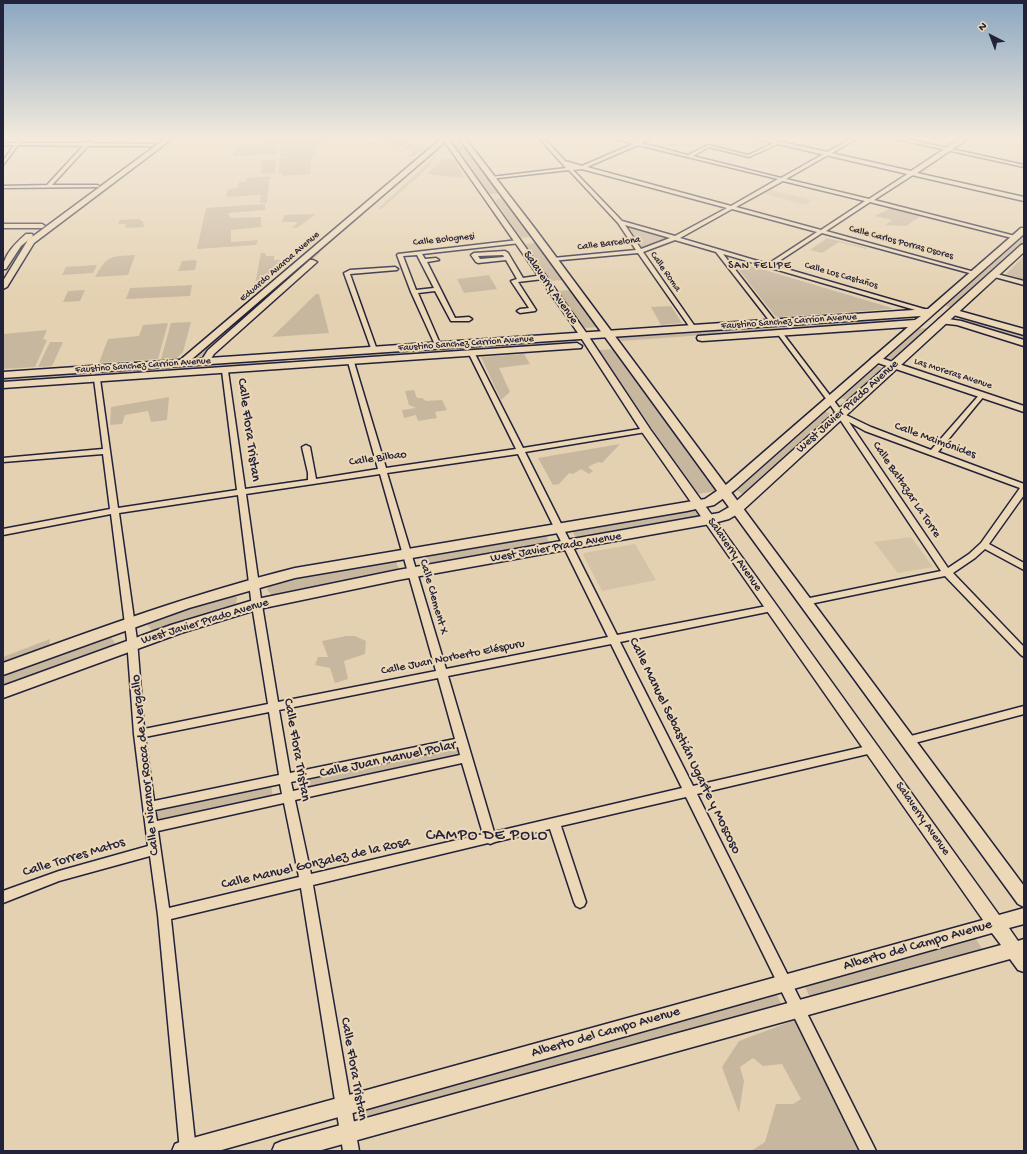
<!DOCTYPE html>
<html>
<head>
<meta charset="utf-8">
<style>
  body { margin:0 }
  #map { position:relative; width:1027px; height:1154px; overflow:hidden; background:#e4d1b1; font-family:"Gochi Hand",sans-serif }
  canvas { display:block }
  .frame { position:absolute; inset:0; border:4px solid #22223b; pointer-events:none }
  .north { position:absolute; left:971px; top:16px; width:40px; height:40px; -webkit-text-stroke:3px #ecd8b6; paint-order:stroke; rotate:318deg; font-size:11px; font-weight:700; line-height:16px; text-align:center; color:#22223b }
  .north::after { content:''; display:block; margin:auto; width:14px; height:18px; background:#22223b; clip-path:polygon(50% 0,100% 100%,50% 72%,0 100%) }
</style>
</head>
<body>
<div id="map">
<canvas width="1027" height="1154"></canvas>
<div class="frame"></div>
<div class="north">N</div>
</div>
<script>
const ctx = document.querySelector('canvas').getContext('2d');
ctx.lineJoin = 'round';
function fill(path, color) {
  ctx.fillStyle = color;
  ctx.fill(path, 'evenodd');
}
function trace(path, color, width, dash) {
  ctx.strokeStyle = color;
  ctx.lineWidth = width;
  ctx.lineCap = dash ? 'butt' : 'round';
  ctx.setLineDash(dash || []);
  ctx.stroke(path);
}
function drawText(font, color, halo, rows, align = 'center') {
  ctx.font = font + ' "Gochi Hand",sans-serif';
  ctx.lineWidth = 4;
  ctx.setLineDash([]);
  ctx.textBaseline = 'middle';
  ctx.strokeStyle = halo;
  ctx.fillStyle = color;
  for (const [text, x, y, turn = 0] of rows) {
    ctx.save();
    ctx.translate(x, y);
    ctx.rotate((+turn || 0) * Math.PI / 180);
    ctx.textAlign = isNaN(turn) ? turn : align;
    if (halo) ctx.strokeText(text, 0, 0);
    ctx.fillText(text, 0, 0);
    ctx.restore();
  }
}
fill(new Path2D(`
  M 771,190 L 812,200 L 805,205 L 763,194 Z
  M 911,537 L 933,567 L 898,573 L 874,542 Z
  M 635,544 L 656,580 L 602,591 L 583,555 L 584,553 Z`), '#d5c3a7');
fill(new Path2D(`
  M 264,138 L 278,138 L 276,154 L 233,156 L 235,147 L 263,145 Z
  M 282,138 L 332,138 L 333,143 L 321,143 L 317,146 L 316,148 L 312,148 L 311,151 L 316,151 L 316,155 L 312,155 L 310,174 L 282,176 L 282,174 L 279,173 L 280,157 L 299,156 L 280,156 Z
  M 379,138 L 399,138 L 399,140 L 388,141 L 401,140 L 401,138 L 409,138 L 405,140 L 409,140 L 411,146 L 429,144 L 414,157 L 407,156 L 413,152 L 412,149 L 405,150 L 404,146 L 390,147 L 389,142 L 382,142 L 380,141 L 380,143 L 375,143 L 375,145 L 366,145 L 366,142 L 379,141 Z
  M 461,141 L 502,192 L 498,194 L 490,194 L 452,145 Z
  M 436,155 L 428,168 L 381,209 L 378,209 Z
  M 444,159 L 455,159 L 464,178 L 427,174 Z
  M 276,160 L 275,173 L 261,174 L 262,161 Z
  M 271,176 L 269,180 L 263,181 L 269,181 L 267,203 L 260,203 L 261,195 L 226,197 L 228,189 L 238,188 L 239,182 L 245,182 L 247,178 Z
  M 501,198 L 506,199 L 535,236 L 521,238 L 495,200 Z
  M 265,204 L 265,210 L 228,213 L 231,218 L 261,217 L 261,227 L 231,230 L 231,242 L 258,240 L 256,245 L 197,249 L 206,208 Z
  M 891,208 L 921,216 L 906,226 L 885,225 L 892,220 L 875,216 Z
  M 316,214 L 297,228 L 292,228 L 298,222 L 282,222 L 284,215 Z
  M 139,219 L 143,222 L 144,227 L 125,228 L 126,224 L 118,224 L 120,220 Z
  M 628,227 L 671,239 L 643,249 Z
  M 1024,235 L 1024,242 L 950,307 L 945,306 Z
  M 827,238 L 867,248 L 866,249 L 839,242 L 822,253 L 810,250 Z
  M 538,242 L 565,280 L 549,281 L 523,245 Z
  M 318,252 L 321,252 L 206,351 L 201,358 L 191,358 Z
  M 261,253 L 265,253 L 266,256 L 274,256 L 274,260 L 291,260 L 254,290 Z
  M 135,255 L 128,275 L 95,277 C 108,254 110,257 135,255 Z
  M 1024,256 L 1024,280 L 1006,274 Z
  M 194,260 L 197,261 L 195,270 L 178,271 L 182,261 Z
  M 731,260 L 892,308 L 891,309 L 778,317 L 775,316 Z
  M 97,265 L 93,273 L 62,275 L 66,267 Z
  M 489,275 L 497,289 L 464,293 L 457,279 Z
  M 192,285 L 190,296 L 126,299 L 130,288 Z
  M 85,290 L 80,301 L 63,302 L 68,291 Z
  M 573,290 L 601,327 L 583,328 L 556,291 Z
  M 316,294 L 319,294 L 329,333 L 272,337 Z
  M 671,306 L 682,323 L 661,325 L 651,307 Z
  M 890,317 L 900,319 L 900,321 L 621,341 L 618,337 Z
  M 964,317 L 1024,334 L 1024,340 L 963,322 L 960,320 Z
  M 191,322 L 183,352 L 177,358 L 161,359 L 171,323 Z
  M 168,323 L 158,359 L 99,363 L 108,339 L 139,336 L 143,325 Z
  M 928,328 L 893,360 L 882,356 L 915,329 Z
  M 47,330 L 43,339 L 47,340 L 35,367 L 3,369 L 3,334 Z
  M 574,338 L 579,344 L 299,363 L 300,357 Z
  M 50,342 L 63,342 L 52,366 L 38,367 Z
  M 616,349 L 718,491 L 696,494 L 599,350 Z
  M 524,354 L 530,364 L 499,368 L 510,392 L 501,400 L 481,357 Z
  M 286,358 L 286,364 L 3,384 L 3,378 Z
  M 874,365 L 884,368 L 850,401 L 840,398 Z
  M 414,390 L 417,398 L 422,398 L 426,401 L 442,400 L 447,410 L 435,412 L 437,418 L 418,421 L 416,415 L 404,418 L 402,410 L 416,408 L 409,405 L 405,391 Z
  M 169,397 L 167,420 L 151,422 L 148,411 L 125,415 L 122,424 L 110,425 L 111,407 Z
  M 823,411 L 833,414 L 744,495 L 735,489 Z
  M 620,444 L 602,463 L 598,462 L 588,467 L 593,471 L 589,474 L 581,469 L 573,474 L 569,473 L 559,484 L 553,485 L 538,458 Z
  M 694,508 L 702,519 L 576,538 L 572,531 L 575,528 Z
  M 546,536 L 550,544 L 428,566 L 426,557 Z
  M 395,559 L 400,572 L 273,596 L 267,590 L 271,582 Z
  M 227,594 L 237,597 L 236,605 L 153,632 L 145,622 Z
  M 346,636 L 355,636 L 366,641 L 365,654 L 344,661 L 348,679 L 335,683 L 330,668 L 315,665 L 318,657 L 328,657 L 322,641 Z
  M 103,637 L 110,637 L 114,641 L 115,647 L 3,693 L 3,674 Z
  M 50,639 L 49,647 L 3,664 L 3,657 Z
  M 459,743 L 466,757 L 301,795 L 298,776 Z
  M 271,782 L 273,801 L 159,826 L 154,806 Z
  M 975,937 L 983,951 L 811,1000 L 803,982 Z
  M 775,991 L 785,1011 L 366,1125 L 364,1110 Z
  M 795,1020 L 857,1149 L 855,1151 L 751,1151 L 765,1142 L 776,1104 L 793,1104 L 801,1099 L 782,1064 L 763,1066 L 753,1058 L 740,1067 L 744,1081 L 739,1113 L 722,1067 L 739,1041 Z`), '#c8b79f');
const street = new Path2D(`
  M 539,138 L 544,138 L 565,161 L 582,166 L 633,144 L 614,138 C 621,138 632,142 638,141 C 643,140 645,138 651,138 L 641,143 L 688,155 L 708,145 L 748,155 L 776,142 L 778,144 L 749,157 L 709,147 L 693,156 L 781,178 L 852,138 L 858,138 L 786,179 L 869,199 L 909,173 L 913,173 L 913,175 L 874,200 L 1019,237 L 1016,239 L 870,202 L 826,231 L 978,273 L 973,274 L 822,233 L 773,265 L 931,311 L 932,312 L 929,314 L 723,254 L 776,322 L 777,323 L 774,325 L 772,324 L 716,252 L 675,240 L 643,252 L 696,328 L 693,330 L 691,329 L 638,253 L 551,261 L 550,260 L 553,258 L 636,250 L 618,223 L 569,170 L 489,179 L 489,178 L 491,177 L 566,168 ZM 638,145 L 778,179 L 731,206 L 587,167 ZM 582,169 L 727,208 L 675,236 L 622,221 L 573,170 ZM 783,181 L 865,201 L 821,230 L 736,207 ZM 732,209 L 817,232 L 768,264 L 680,238 ZM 625,225 L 670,238 L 641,249 Z
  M 892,138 L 902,138 L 1024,165 L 1024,167 Z
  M 17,140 L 21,140 L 20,143 L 85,143 L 89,141 L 91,142 L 90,143 L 153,144 L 155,145 L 153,146 L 88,146 L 52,185 L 97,185 L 99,186 L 99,187 L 3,188 L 3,186 L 47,185 L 83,146 L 18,145 L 3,165 L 3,161 L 14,145 L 3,145 L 3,143 L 16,143 Z
  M 3,224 L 42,224 L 45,226 L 42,228 L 3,228 Z
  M 518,240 L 521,242 L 520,243 L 422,254 L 425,259 L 436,258 L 439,260 L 427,262 L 455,318 L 469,317 L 472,319 L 469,321 L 451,321 L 435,291 L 418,293 L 441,346 L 436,347 L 411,292 L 397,255 L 398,254 ZM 417,255 L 434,288 L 416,290 L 403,256 Z
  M 505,251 L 508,253 L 523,278 L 543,275 L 546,277 L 543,279 L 518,282 L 536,310 L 535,311 L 520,313 L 517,311 L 520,309 L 529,308 L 511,281 L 517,279 L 506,260 L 478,263 L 476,262 L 471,255 L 474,253 ZM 503,255 L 504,257 L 480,259 L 478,256 Z
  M 395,267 L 398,269 L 397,270 L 350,274 L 377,350 L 372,351 L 344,273 L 350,270 Z
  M 993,273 L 1024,281 L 1024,285 L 991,276 L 990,275 Z
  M 777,331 L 781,331 L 844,414 L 871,427 L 931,450 L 980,394 L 984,394 L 984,396 L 938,452 L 1024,484 L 1024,495 L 989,544 L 1024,563 L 1024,570 L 985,549 L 975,558 L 953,573 L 1024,647 L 1024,657 L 1021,655 L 945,576 L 805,605 L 802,604 L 800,602 L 805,599 L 941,571 L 827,400 L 777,333 ZM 849,422 L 865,431 L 1020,488 L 981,543 L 969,554 L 948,568 Z
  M 472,352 L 475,354 L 523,448 L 646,428 L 650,430 L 646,432 L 525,452 L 617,635 L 772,605 L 777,608 L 772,611 L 620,642 L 693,786 L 872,745 L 876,746 L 877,749 L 876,752 L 872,753 L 697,794 L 876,1151 L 860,1151 L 686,797 L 561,826 L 586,902 L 584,906 L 580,908 L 576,906 L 574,902 L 550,829 L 495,842 L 490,844 L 488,843 L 313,885 L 359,1151 L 343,1151 L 301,888 L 171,919 L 196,1151 L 180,1151 L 158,915 L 150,856 L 59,881 L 3,903 L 3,891 L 59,871 L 148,846 L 134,734 L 127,640 L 111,514 L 3,535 L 3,529 L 110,509 L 103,454 L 3,462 L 3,458 L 103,449 L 94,379 L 97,377 L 100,379 L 118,508 L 237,490 L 222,371 L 225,369 L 228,371 L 245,489 L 308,480 L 308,473 L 302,447 L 306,445 L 310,447 L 316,479 L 378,469 L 348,362 L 351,360 L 354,362 L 386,468 L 516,449 L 469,354 ZM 518,454 L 608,637 L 446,669 L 387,473 ZM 380,474 L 436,671 L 278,702 L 261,599 L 246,494 ZM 238,495 L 251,599 L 268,704 L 144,729 L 137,640 L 119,513 ZM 611,644 L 682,788 L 494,832 L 448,676 ZM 438,678 L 455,739 L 290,773 L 279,710 ZM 269,712 L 279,775 L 154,801 L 145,737 ZM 458,747 L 460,755 L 293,791 L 291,782 ZM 462,763 L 483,834 L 311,874 L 295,800 ZM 280,784 L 282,794 L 157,821 L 155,810 ZM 284,803 L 299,877 L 169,908 L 158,831 Z
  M 1024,706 L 1024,714 L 907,745 L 903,744 L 902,741 L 903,738 L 907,737 Z`);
const secondary = new Path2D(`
  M 166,138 L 173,138 L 34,243 L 7,287 L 3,289 L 3,281 L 28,240 Z
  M 442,138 L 454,138 L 450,141 L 585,331 L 650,429 L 999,915 L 1024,908 L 1024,924 L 1009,928 L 1018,941 L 1024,939 L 1024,972 L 1018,970 L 1010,959 L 318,1151 L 272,1151 L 275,1144 L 282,1141 L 1001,945 L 992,933 L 218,1151 L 172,1151 L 175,1144 L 182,1141 L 983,920 L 642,432 L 578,333 L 445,142 L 185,365 L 179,365 L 178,363 L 179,361 Z
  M 459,138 L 465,138 L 536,230 L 1024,886 L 1024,907 L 1018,904 L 530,234 Z
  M 752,138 L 765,138 L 911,171 L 961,138 L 969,138 L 917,173 L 1024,197 L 1024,201 Z
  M 26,234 L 32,234 L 33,236 L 21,246 L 6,269 L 3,269 C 3,255 16,243 26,234 Z
  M 310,260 L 313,260 L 317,262 L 214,354 L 208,363 L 202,363 L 201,361 L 208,350 Z
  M 950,310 L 956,310 L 1024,329 L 1024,335 L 950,314 L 949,312 Z
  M 942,318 L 961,321 L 1024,340 L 1024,346 L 957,325 L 939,323 L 938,321 L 939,319 Z
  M 875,356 L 1024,406 L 1024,412 L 872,361 L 871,359 Z`);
const primary = new Path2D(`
  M 1021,228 L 1024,228 L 1024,234 L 735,490 L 714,505 L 687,511 L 295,578 L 189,608 L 3,675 L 3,663 C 99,628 195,593 295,568 L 705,499 L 727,484 L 908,327 L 702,341 L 698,340 L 697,338 L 698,336 L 915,320 L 921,316 L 3,378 L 3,372 L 928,309 Z
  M 1024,244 L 1024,252 L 741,512 L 729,519 L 710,524 L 398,580 L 259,609 L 181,633 L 3,698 L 3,686 L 171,625 L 257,599 L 398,570 L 719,513 L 731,506 L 1021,245 Z
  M 577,343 L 582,346 L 581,348 L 3,388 L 3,382 Z`);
trace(street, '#22223b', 3);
trace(secondary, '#22223b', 3);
trace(primary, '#22223b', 3);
fill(street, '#ecd8b6');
fill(secondary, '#ecd8b6');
fill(primary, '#ecd8b6');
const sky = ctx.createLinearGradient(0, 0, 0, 300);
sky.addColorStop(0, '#8aa6c1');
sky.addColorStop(0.46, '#f3eadc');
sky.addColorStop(1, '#f3eadc00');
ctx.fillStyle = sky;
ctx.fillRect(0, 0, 1027, 300);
drawText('10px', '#22223b', '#ecd8b6', [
  ["Calle Bolognesi",444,240,-6],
  ["Calle Carlos Porras Osores",901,243,15],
  ["Calle Barcelona",609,244,-7],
  ["Eduardo Avaroa Avenue",280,267,-41],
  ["Calle Roma",665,272,55],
  ["Calle Los Castaños",841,276,16],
  ["Faustino Sanchez Carrion Avenue",789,322,-4],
  ["Faustino Sanchez Carrion Avenue",466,344,-4],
  ["Faustino Sanchez Carrion Avenue",143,366,-4],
  ["Las Moreras Avenue",953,374,18]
]);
ctx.letterSpacing = '1px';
drawText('11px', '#22223b', '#ecd8b6', [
  ["SAN FELIPE",760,266]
]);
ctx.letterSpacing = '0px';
drawText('12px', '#22223b', '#ecd8b6', [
  ["Salaverry Avenue",550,288,55],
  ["West Javier Prado Avenue",848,407,-42],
  ["Calle Maimónides",935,441,20],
  ["Calle Bilbao",378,459,-8],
  ["Calle Baltazar La Torre",906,490,56],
  ["West Javier Prado Avenue",556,548,-10],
  ["Salaverry Avenue",734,555,55],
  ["Calle Clement X",433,597,74],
  ["West Javier Prado Avenue",205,622,-17],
  ["Calle Juan Norberto Eléspuru",453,658,-11],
  ["Salaverry Avenue",922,819,55]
]);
drawText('14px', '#22223b', '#ecd8b6', [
  ["Calle Flora Tristan",248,430,82],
  ["Calle Manuel Sebastián Ugarte y Moscoso",684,746,64],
  ["Calle Flora Tristan",296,750,80],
  ["Calle Juan Manuel Polar",388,760,-12],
  ["Calle Nicanor Rocca de Vergallo",146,765,-96],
  ["Calle Torres Matos",74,858,-17],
  ["Calle Manuel Gonzalez de la Rosa",316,864,-13],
  ["Alberto del Campo Avenue",918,946,-16],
  ["Alberto del Campo Avenue",606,1033,-16],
  ["Calle Flora Tristan",353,1069,80]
]);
ctx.letterSpacing = '1px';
drawText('16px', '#22223b', '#ecd8b6', [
  ["CAMPO DE POLO",487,837]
]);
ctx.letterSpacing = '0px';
</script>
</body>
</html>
